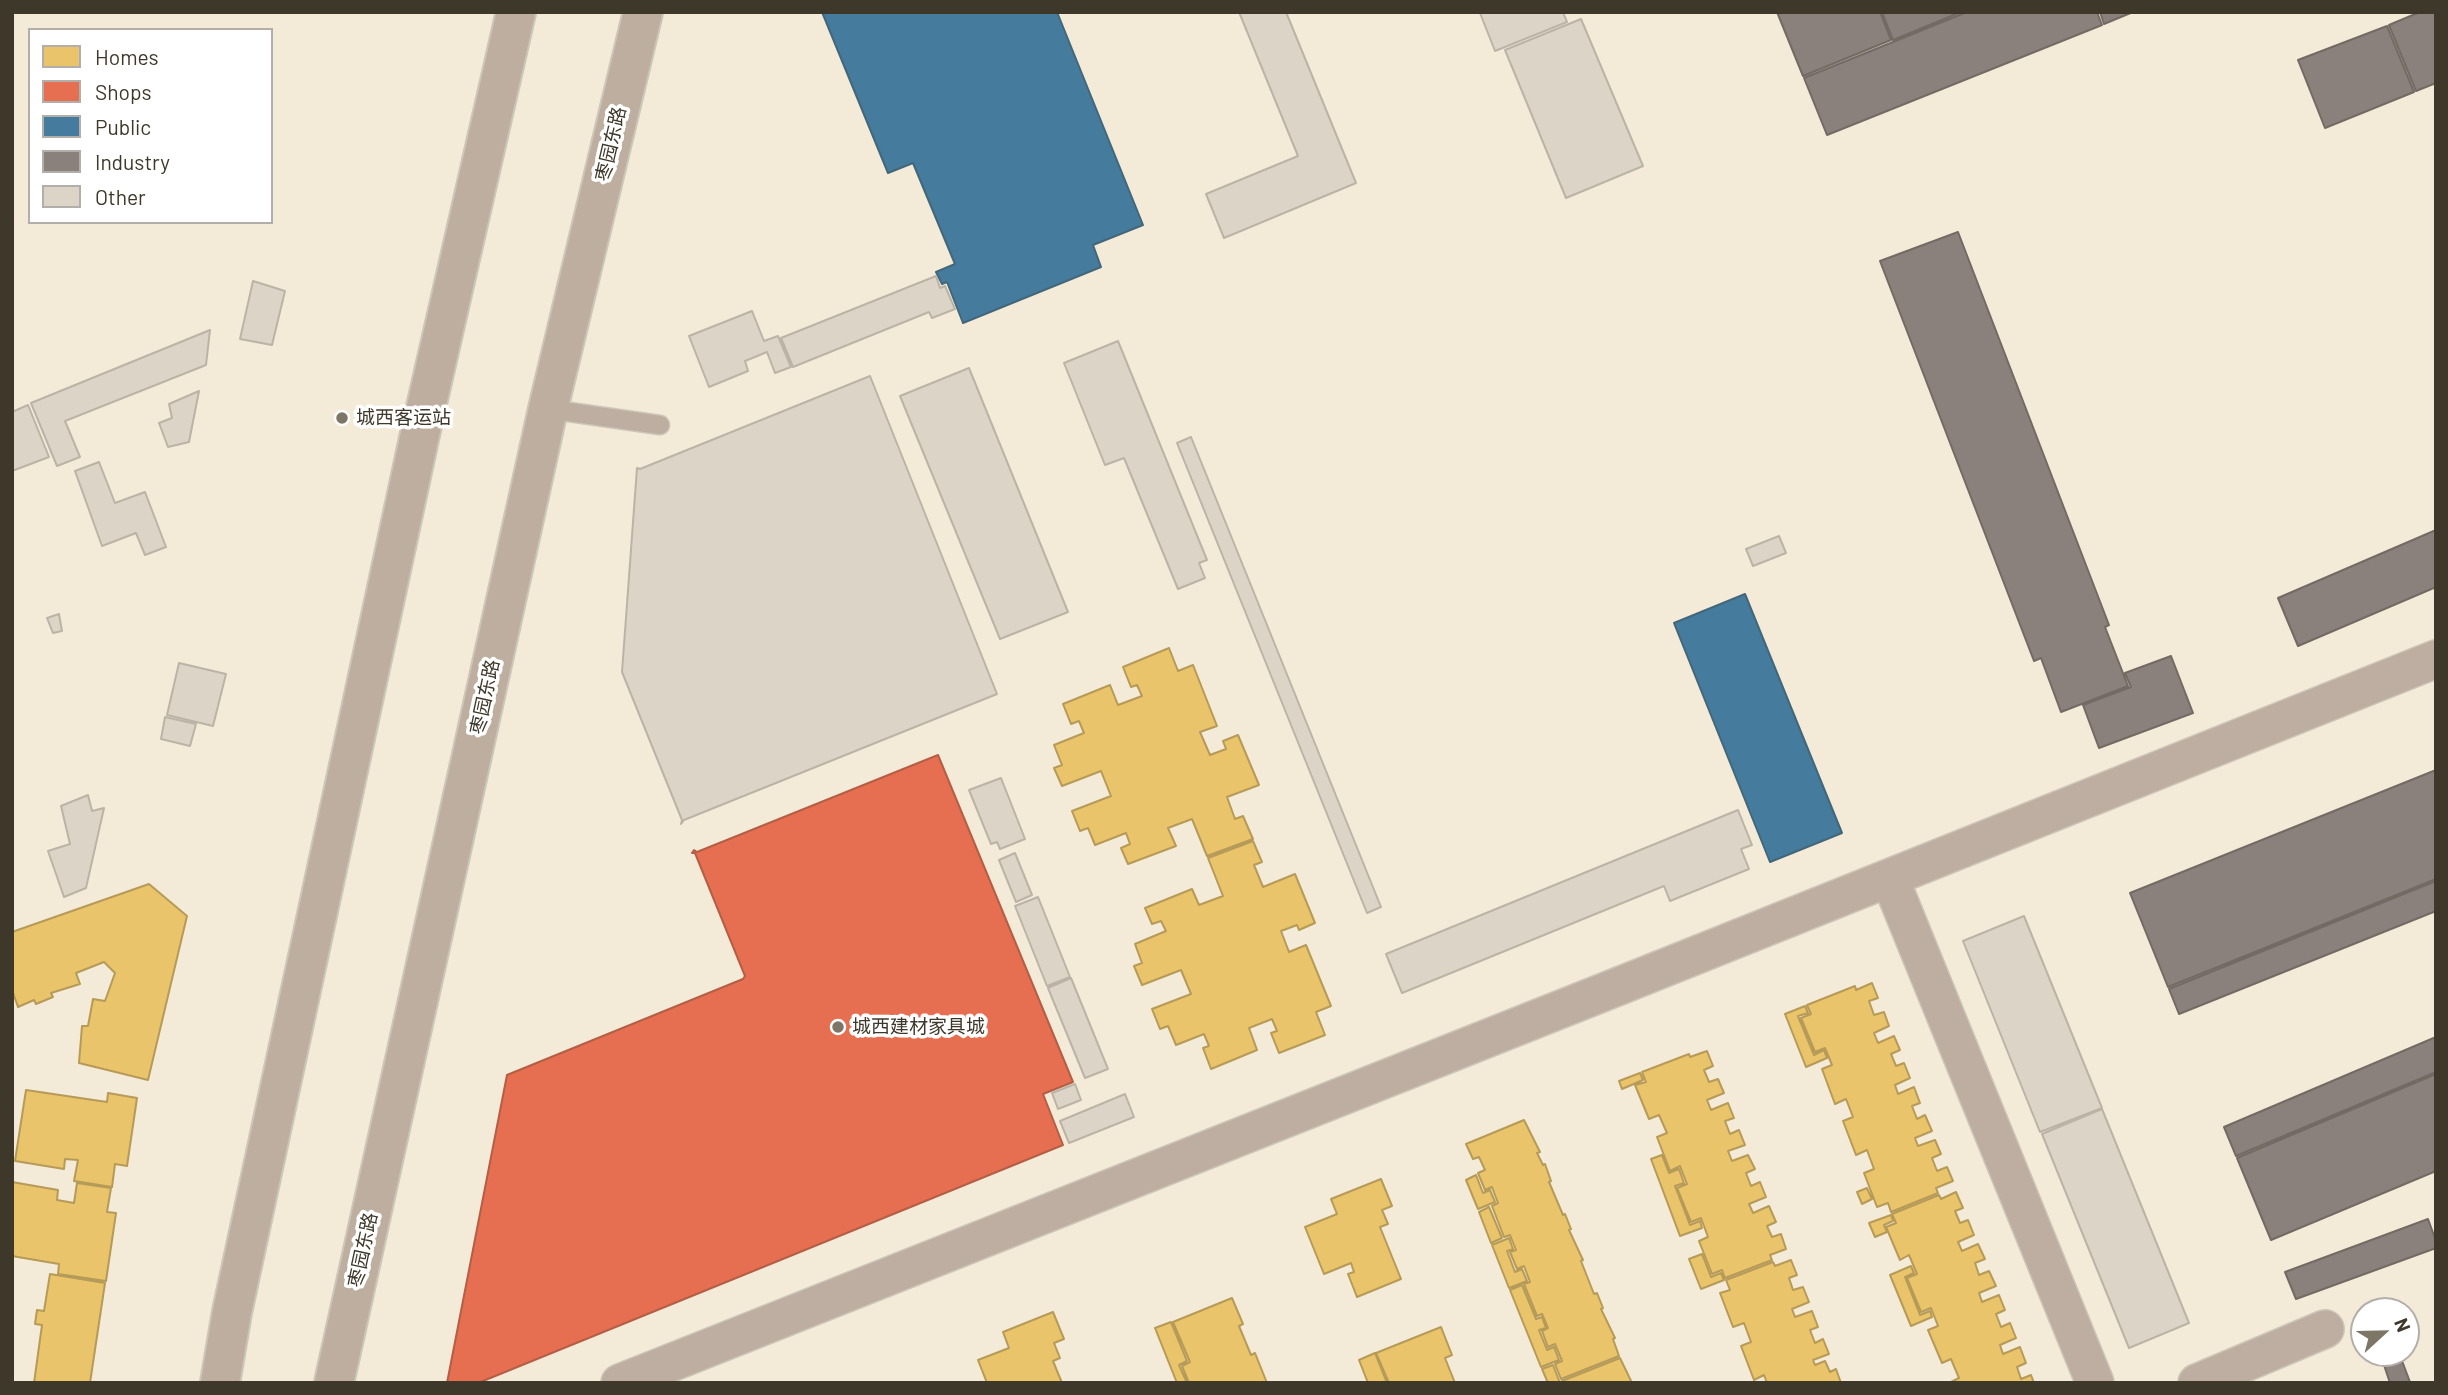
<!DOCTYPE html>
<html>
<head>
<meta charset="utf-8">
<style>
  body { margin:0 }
  #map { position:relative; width:2448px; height:1395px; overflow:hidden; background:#f3ead8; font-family:Barlow,sans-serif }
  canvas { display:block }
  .frame { position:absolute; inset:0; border:14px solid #3e382a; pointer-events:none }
  .legend { position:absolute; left:28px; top:28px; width:245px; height:196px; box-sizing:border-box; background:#fff; border:2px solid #b2afaa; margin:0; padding:9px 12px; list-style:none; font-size:21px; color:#3e382a }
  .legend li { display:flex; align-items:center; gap:14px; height:35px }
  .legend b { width:35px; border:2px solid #b2afaa }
  .north { position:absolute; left:2350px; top:1297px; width:70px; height:70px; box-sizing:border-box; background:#fff; border:2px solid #b2afaa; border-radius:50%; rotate:68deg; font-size:19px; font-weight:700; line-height:28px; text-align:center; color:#3e382a }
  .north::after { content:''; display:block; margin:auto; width:24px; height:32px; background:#7d7667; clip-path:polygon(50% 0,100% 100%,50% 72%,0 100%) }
</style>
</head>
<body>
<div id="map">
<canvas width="2448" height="1395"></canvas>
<div class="frame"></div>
<ul class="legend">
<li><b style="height:19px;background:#e9c46a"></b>Homes</li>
<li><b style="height:19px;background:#e76f51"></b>Shops</li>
<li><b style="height:19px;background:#457b9d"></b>Public</li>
<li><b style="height:19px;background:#8a817c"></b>Industry</li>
<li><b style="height:19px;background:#dcd4c6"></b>Other</li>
</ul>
<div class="north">N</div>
</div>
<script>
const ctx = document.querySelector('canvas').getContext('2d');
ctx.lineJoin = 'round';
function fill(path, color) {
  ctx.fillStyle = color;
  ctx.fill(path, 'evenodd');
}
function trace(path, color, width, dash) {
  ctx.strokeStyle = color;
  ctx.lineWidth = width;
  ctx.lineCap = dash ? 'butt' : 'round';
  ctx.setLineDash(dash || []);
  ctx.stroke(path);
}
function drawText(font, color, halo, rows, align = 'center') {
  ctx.font = font + ' Barlow,"Noto Sans SC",sans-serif';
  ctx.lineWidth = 7;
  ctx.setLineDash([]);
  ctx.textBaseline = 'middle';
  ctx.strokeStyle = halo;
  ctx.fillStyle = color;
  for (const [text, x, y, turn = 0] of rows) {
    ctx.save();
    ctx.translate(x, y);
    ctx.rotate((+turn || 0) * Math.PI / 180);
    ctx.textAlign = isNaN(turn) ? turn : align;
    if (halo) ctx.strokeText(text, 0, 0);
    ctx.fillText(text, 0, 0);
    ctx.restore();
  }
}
const homes = new Path2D(`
  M 1169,648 L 1178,671 L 1193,665 L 1217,726 L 1200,732 L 1210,755 L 1226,749 L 1223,741 L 1238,735 L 1259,785 L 1227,797 L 1235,819 L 1243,816 L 1253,839 L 1207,856 L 1192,819 L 1168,828 L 1176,846 L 1128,864 L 1121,848 L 1130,844 L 1126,833 L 1095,845 L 1088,828 L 1080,831 L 1072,811 L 1111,796 L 1101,771 L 1062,786 L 1054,768 L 1062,765 L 1054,745 L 1084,733 L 1079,721 L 1071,724 L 1063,704 L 1110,685 L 1118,705 L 1142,696 L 1137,685 L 1131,687 L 1123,667 Z
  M 1253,841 L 1262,862 L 1254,865 L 1263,887 L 1295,874 L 1315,923 L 1299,930 L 1297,925 L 1281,931 L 1289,952 L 1306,945 L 1331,1006 L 1316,1012 L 1325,1035 L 1279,1053 L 1271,1033 L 1277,1031 L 1272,1019 L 1249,1028 L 1257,1050 L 1211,1069 L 1203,1048 L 1209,1046 L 1204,1034 L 1176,1045 L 1168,1026 L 1160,1029 L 1152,1009 L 1191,994 L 1181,970 L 1142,985 L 1134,966 L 1142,963 L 1135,944 L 1166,931 L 1161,921 L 1152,924 L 1145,908 L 1192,889 L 1199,905 L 1223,896 L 1208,858 Z
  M 149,884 L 187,916 L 148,1080 L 79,1063 L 82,1026 L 88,1026 L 93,999 L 105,1001 L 115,973 L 104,962 L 76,973 L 80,984 L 51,993 L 53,997 L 36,1004 L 34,1000 L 18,1007 L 12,990 L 12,932 Z
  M 1872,983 L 1878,998 L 1869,1001 L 1874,1015 L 1884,1012 L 1889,1026 L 1874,1033 L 1878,1043 L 1894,1036 L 1900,1050 L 1891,1054 L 1896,1066 L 1904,1063 L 1910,1078 L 1895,1085 L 1898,1094 L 1914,1087 L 1920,1103 L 1912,1106 L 1917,1119 L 1925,1115 L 1932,1131 L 1915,1138 L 1918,1146 L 1935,1140 L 1941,1154 L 1932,1158 L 1937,1171 L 1947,1167 L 1953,1181 L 1936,1188 L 1938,1193 L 1891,1212 L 1888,1203 L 1877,1207 L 1864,1173 L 1874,1169 L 1867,1150 L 1856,1155 L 1843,1121 L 1853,1117 L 1846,1099 L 1835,1104 L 1822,1069 L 1832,1065 L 1825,1048 L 1815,1052 L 1801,1018 L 1811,1014 L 1807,1005 L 1855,986 L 1856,990 Z
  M 1805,1006 L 1808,1013 L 1798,1016 L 1814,1055 L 1824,1050 L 1827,1058 L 1806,1067 L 1785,1014 Z
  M 1707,1051 L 1713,1066 L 1704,1070 L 1709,1082 L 1718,1079 L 1724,1093 L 1707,1100 L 1711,1110 L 1728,1103 L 1734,1118 L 1725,1121 L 1730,1134 L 1739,1130 L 1745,1145 L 1728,1151 L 1732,1161 L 1748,1155 L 1755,1169 L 1746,1173 L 1751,1186 L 1760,1182 L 1766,1197 L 1749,1204 L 1753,1213 L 1769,1206 L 1776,1222 L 1767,1226 L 1772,1237 L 1781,1234 L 1786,1249 L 1770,1255 L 1772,1260 L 1725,1278 L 1722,1270 L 1712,1274 L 1699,1241 L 1708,1237 L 1701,1218 L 1691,1222 L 1677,1188 L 1687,1184 L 1680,1166 L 1670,1171 L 1657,1137 L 1667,1133 L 1659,1115 L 1649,1119 L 1635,1085 L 1646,1082 L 1642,1072 L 1689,1054 L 1690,1057 Z
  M 1640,1073 L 1643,1080 L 1622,1089 L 1619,1081 Z
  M 26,1090 L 107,1102 L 108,1093 L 137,1098 L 127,1166 L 115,1164 L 112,1187 L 74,1181 L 78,1160 L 65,1159 L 64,1169 L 15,1161 Z
  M 1524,1120 L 1540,1152 L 1537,1153 L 1543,1165 L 1545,1164 L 1551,1181 L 1549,1182 L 1563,1215 L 1565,1214 L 1571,1229 L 1569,1230 L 1583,1260 L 1581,1261 L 1594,1294 L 1597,1293 L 1603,1308 L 1601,1309 L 1615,1338 L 1613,1339 L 1619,1356 L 1561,1379 L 1555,1364 L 1562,1361 L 1555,1344 L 1548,1347 L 1542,1331 L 1548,1328 L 1542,1314 L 1537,1316 L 1524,1284 L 1530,1282 L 1524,1266 L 1517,1269 L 1510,1252 L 1516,1250 L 1510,1235 L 1504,1237 L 1492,1206 L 1498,1203 L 1492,1187 L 1485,1190 L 1478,1173 L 1485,1170 L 1479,1157 L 1473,1159 L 1466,1144 Z
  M 1662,1155 L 1669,1173 L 1679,1169 L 1684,1183 L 1675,1186 L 1690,1225 L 1700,1221 L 1702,1228 L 1680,1236 L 1651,1159 Z
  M 1476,1175 L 1483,1193 L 1490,1190 L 1495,1202 L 1478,1209 L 1466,1180 Z
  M 1381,1179 L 1392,1206 L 1382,1210 L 1388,1224 L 1380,1227 L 1401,1279 L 1357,1297 L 1348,1274 L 1354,1272 L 1351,1263 L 1324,1274 L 1305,1227 L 1337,1214 L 1331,1199 Z
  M 12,1182 L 58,1190 L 57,1200 L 74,1203 L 77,1183 L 111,1188 L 107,1212 L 116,1213 L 106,1281 L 58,1274 L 59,1264 L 12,1256 Z
  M 1867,1188 L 1872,1199 L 1862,1204 L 1857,1192 Z
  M 1956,1192 L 1963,1208 L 1955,1211 L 1960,1223 L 1968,1220 L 1974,1235 L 1958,1242 L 1962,1251 L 1978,1244 L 1985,1259 L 1975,1263 L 1979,1275 L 1989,1271 L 1996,1286 L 1979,1293 L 1982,1302 L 1999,1295 L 2005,1310 L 1996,1314 L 2001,1327 L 2010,1323 L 2016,1338 L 2000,1345 L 2003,1354 L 2020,1347 L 2026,1363 L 2017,1367 L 2021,1379 L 2031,1375 L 2034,1383 L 1949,1383 L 1959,1378 L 1951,1359 L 1942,1363 L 1928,1330 L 1938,1326 L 1931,1308 L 1921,1312 L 1907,1278 L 1917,1274 L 1909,1255 L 1900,1260 L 1886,1227 L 1896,1223 L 1892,1214 L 1939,1195 L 1941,1199 Z
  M 1489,1207 L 1502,1238 L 1491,1243 L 1479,1212 Z
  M 1891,1215 L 1893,1221 L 1884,1225 L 1887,1232 L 1875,1237 L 1869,1223 Z
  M 1509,1238 L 1513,1249 L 1507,1251 L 1515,1272 L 1522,1269 L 1527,1281 L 1509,1288 L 1492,1245 Z
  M 1702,1254 L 1711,1277 L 1721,1273 L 1724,1280 L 1701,1289 L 1689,1259 Z
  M 1791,1260 L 1797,1275 L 1789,1278 L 1793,1290 L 1803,1287 L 1809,1302 L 1792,1309 L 1795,1317 L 1812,1311 L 1818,1327 L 1810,1330 L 1815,1343 L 1823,1339 L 1829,1354 L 1813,1360 L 1815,1365 L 1825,1361 L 1830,1372 L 1836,1369 L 1841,1383 L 1767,1383 L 1764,1375 L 1754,1380 L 1741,1346 L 1751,1342 L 1744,1323 L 1733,1327 L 1720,1293 L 1730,1290 L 1726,1280 L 1773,1262 L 1775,1266 Z
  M 1911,1266 L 1914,1273 L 1905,1277 L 1920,1315 L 1930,1311 L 1932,1317 L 1911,1326 L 1890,1275 Z
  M 50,1274 L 105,1283 L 90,1383 L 34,1383 L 42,1325 L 35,1324 L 37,1310 L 44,1311 Z
  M 1522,1285 L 1536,1319 L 1542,1317 L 1546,1328 L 1539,1330 L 1547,1350 L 1554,1347 L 1559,1360 L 1541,1367 L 1510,1290 Z
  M 1232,1298 L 1243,1324 L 1239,1326 L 1251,1355 L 1255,1353 L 1267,1383 L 1189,1383 L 1182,1366 L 1190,1362 L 1173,1322 Z
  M 1053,1312 L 1064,1339 L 1054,1343 L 1060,1358 L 1053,1361 L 1062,1383 L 987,1383 L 978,1360 L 1009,1348 L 1003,1332 Z
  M 1171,1322 L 1187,1361 L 1179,1365 L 1187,1383 L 1177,1383 L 1155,1328 Z
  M 1441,1327 L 1452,1355 L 1445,1358 L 1455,1383 L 1389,1383 L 1376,1353 Z
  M 1375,1353 L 1387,1383 L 1368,1383 L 1359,1360 Z
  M 1620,1358 L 1632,1383 L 1563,1383 L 1562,1381 Z
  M 1553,1365 L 1560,1383 L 1548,1383 L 1542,1369 Z`);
fill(homes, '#e9c46a');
trace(homes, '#b69a57', 2);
const shops = new Path2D(`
  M 938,755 L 1073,1082 L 1043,1094 L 1063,1145 L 478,1383 L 447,1383 L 507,1075 L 743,979 L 745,976 L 695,853 L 692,853 L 694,850 L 697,852 Z`);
fill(shops, '#e76f51');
trace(shops, '#b45e45', 2);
const public = new Path2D(`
  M 822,12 L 1057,12 L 1143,225 L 1093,245 L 1101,267 L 963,323 L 947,282 L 942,284 L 936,272 L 955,264 L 913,163 L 888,173 Z
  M 1745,594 L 1842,833 L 1770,862 L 1674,623 Z`);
fill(public, '#457b9d');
trace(public, '#43677a', 2);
const industry = new Path2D(`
  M 1777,12 L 1880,12 L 1891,40 L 1803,76 Z
  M 1882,12 L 1961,12 L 1893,40 Z
  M 1967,12 L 2097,12 L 2102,25 L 1827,135 L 1804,78 Z
  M 2100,12 L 2133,12 L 2104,24 Z
  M 2420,12 L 2436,12 L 2436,83 L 2416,91 L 2389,25 Z
  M 2387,26 L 2414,92 L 2325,128 L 2298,60 Z
  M 1958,232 L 2109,625 L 2105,627 L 2128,686 L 2061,712 L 2041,658 L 2034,661 L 1880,261 Z
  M 2436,530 L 2436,587 L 2298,646 L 2278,598 Z
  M 2171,656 L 2193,713 L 2099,748 L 2083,705 L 2131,687 L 2125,673 Z
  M 2436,770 L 2436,879 L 2168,987 L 2130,893 Z
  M 2436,881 L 2436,911 L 2179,1014 L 2169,989 Z
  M 2436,1037 L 2436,1072 L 2236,1156 L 2224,1127 Z
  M 2436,1074 L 2436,1171 L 2271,1240 L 2237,1158 Z
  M 2428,1219 L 2436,1241 L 2436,1248 L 2296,1299 L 2285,1272 Z
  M 2380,1353 L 2399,1353 L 2410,1382 L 2390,1383 Z`);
fill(industry, '#8a817c');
trace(industry, '#736b63', 2);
const building = new Path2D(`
  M 1239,12 L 1286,12 L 1356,183 L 1224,238 L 1206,194 L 1298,156 Z
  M 1483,12 L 1563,12 L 1567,22 L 1495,51 L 1480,13 Z
  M 1581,19 L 1643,166 L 1566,198 L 1505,50 Z
  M 936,276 L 940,288 L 945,286 L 955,309 L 932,318 L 929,312 L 793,367 L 781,338 Z
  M 253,281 L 285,291 L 272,345 L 240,339 Z
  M 752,311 L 764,341 L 778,336 L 791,367 L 775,373 L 767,352 L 745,361 L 748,371 L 709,387 L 689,336 Z
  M 210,330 L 206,365 L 65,421 L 80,457 L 57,466 L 31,403 Z
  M 1118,341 L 1207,560 L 1199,563 L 1205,578 L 1178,589 L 1124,458 L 1105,465 L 1064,363 Z
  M 969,368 L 1068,612 L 1000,639 L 900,396 Z
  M 870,376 L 997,694 L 684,820 L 681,824 L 682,820 L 622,672 L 637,468 L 640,469 Z
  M 199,391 L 189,442 L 168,447 L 159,423 L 172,418 L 169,404 Z
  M 28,405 L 49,457 L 12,471 L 12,412 Z
  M 1191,437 L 1381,907 L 1367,913 L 1177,443 Z
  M 99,462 L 115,503 L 145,492 L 166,547 L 145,555 L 136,533 L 102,546 L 75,471 Z
  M 1779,536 L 1786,553 L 1753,566 L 1746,549 Z
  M 59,614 L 62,631 L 53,633 L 47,618 Z
  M 179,663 L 226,674 L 213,726 L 167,715 Z
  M 165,717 L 196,724 L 190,746 L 161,739 Z
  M 1001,778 L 1025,839 L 1000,849 L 997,842 L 991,844 L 969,790 Z
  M 88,795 L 92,811 L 104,808 L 86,888 L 64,897 L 48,851 L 70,844 L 61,806 Z
  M 1738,810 L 1752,845 L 1741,849 L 1749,869 L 1670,901 L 1664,886 L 1402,993 L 1386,954 Z
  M 1015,853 L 1032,895 L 1016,902 L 999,860 Z
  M 1038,897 L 1070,977 L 1047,986 L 1015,906 Z
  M 2024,916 L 2102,1108 L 2040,1132 L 1963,941 Z
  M 1071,978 L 1108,1069 L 1085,1078 L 1048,988 Z
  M 1075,1084 L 1081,1100 L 1058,1109 L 1052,1093 Z
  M 1125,1094 L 1134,1117 L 1069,1143 L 1060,1121 Z
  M 2102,1109 L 2189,1323 L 2129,1348 L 2042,1134 Z`);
fill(building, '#dcd4c6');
trace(building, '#bbb4a6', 2);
const lane = new Path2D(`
  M 548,409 L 660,425`);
const street = new Path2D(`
  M 1890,879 L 2095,1383
  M 620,1383 C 1225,1142 1832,903 2436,659
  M 2197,1383 L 2325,1329`);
const primary = new Path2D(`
  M 220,1383 L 232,1312 L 420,434 L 516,12
  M 334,1383 L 548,409 L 643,12`);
trace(lane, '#ccc6b8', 21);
trace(street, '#ccc6b8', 40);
trace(primary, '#ccc6b8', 42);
trace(lane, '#bdaea1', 18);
trace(street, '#bdaea1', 37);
trace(primary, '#bdae9f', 38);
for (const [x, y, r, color] of [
  [342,418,7,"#7d7667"],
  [838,1027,7,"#7d7667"]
]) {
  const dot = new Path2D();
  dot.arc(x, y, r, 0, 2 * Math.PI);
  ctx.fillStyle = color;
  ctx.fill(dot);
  trace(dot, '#fff', 2.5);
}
drawText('19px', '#3e382a', '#fff', [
  ["枣园东路",611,144,-77],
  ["枣园东路",485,697,-78],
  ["枣园东路",363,1250,-78]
]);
drawText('19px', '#3e382a', '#fff', [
  ["城西客运站",356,418],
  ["城西建材家具城",852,1027]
], 'left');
</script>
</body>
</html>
